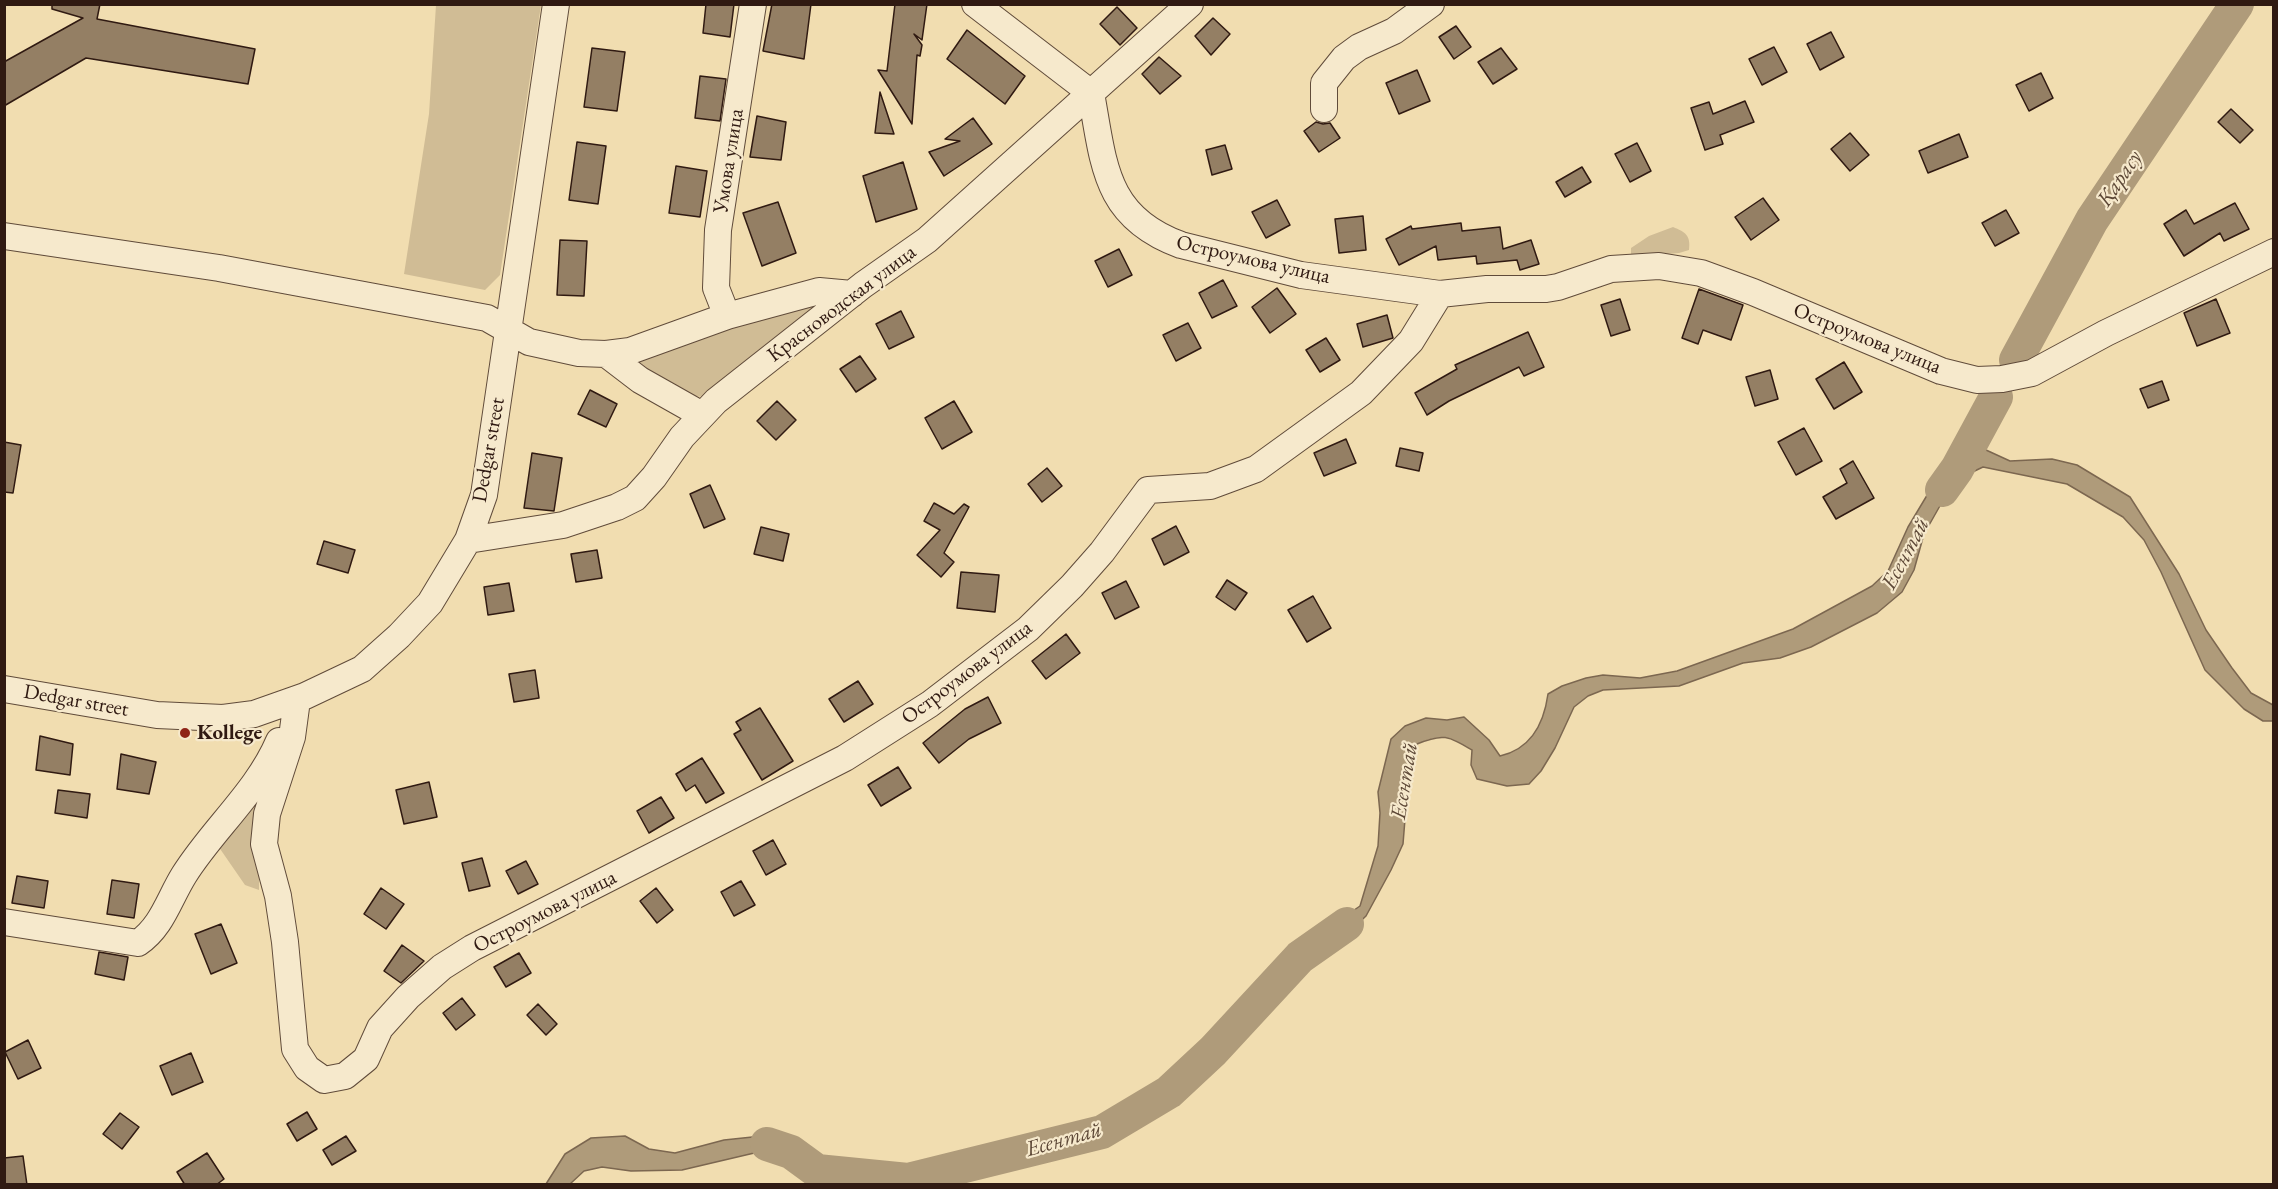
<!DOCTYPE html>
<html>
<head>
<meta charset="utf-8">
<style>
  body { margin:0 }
  #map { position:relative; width:2278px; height:1189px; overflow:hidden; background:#f1ddb0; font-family:"EB Garamond",serif }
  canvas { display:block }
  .frame { position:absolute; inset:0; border:6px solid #301a12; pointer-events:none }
</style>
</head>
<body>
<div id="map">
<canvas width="2278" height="1189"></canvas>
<div class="frame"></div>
</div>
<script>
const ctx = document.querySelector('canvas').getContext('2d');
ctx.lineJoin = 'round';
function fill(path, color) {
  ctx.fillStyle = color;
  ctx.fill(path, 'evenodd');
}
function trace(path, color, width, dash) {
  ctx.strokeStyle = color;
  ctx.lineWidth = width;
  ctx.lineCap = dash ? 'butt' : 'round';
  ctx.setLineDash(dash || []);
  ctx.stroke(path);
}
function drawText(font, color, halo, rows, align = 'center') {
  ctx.font = font + ' "EB Garamond",serif';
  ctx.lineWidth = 4.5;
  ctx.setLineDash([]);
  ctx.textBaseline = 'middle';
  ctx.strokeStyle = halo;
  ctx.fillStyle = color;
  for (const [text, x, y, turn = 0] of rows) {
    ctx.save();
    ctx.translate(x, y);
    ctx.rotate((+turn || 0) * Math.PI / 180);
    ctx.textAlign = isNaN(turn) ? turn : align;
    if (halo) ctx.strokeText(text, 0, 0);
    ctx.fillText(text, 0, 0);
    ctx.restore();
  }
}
fill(new Path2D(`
  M 436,5 L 541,5 L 500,275 L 485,290 L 404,274 L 429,114 Z
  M 1673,227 C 1685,232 1691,235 1689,250 L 1679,253 L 1631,257 L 1631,248 L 1649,236 Z
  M 818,302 L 817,311 L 703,397 L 687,395 L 628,364 L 634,355 Z
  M 276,760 L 259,864 L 259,890 L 245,885 L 216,843 Z`), '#d0bc95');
const water = new Path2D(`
  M 1986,450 L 2010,461 L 2052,459 L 2077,465 L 2130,497 L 2179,574 L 2206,630 L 2232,668 L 2251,693 L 2273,705 L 2273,721 L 2263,721 L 2244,709 L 2205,670 L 2161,572 L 2144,540 L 2123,517 L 2067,484 L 1983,467 L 1962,477 L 1941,504 L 1924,534 L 1914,570 L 1902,592 L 1877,613 L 1811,647 L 1780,658 L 1743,663 L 1679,686 L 1603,690 L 1588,696 L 1574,707 L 1555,748 L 1541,771 L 1529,784 L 1507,786 L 1477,779 L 1471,765 L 1472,750 C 1448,736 1443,733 1417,744 L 1410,757 L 1403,844 L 1391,870 L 1366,916 L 1341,940 L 1310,958 L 1307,948 L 1325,930 L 1360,906 L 1378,846 L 1380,813 L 1378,792 L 1391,739 L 1405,726 L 1426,718 L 1447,720 L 1464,717 L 1489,740 L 1500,756 C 1531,749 1544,723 1548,694 L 1562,686 L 1586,678 L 1603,675 L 1640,678 L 1677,671 L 1793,629 L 1872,586 L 1888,571 L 1908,527 L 1935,482 L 1947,467 L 1966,452 Z
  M 625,1136 L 649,1149 L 675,1153 L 724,1140 L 762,1136 L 790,1148 L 812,1168 L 767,1150 L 682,1170 L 631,1171 L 602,1167 L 584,1171 L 570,1184 L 546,1184 L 565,1154 L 591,1138 Z`);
fill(water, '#af9b7a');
trace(water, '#7c6750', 1.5);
trace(new Path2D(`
  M 2016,360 L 2092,220 L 2237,4
  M 1942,490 L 1957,469 L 1996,397
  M 767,1144 L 791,1152 L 817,1171 L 908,1180 L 1102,1132 L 1169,1092 L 1213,1051 L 1300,957 L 1347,924`), '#af9b7a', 34);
const building = new Path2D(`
  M 52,4 L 100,4 L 97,19 L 255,49 L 248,84 L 86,58 L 4,106 L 4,62 L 83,18 L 52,9 Z
  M 706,4 L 734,4 L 730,37 L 703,33 Z
  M 772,4 L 811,4 L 804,59 L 763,51 Z
  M 895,4 L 927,4 L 922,40 L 914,34 L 922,45 L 920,56 L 917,55 L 912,124 L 878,70 L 887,71 Z
  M 1117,7 L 1137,28 L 1120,45 L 1100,24 Z
  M 1213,18 L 1230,34 L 1211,55 L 1195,36 Z
  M 1456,26 L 1471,47 L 1454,59 L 1439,37 Z
  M 967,30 L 1025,76 L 1005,104 L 947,59 Z
  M 1831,32 L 1844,57 L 1820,70 L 1807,44 Z
  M 1774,47 L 1787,72 L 1762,85 L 1749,59 Z
  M 592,48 L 625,52 L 617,111 L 584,107 Z
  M 1501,48 L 1517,69 L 1493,84 L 1478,62 Z
  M 1159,57 L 1181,76 L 1160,94 L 1142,74 Z
  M 1417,70 L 1430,101 L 1399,114 L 1386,83 Z
  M 2041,73 L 2053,98 L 2029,111 L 2016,85 Z
  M 700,76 L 726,79 L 720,121 L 695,118 Z
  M 880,92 L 894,134 L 875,133 Z
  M 1745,101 L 1754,122 L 1720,135 L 1723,144 L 1705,150 L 1691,108 L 1709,102 L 1713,114 Z
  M 2231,109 L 2253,130 L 2240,143 L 2218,122 Z
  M 757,116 L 786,122 L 781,160 L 750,157 Z
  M 973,118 L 992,144 L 944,176 L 929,152 L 960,141 L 945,139 Z
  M 1316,122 L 1323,124 L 1330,123 L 1340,138 L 1319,152 L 1304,131 Z
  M 1850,133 L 1869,155 L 1850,171 L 1831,149 Z
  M 1959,134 L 1968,157 L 1928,173 L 1919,151 Z
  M 577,142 L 606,146 L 598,204 L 569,200 Z
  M 1637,143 L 1651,171 L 1630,182 L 1615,154 Z
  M 1225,145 L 1232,169 L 1212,175 L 1206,150 Z
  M 903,162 L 917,209 L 876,222 L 863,176 Z
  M 676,166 L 707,171 L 700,217 L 669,213 Z
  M 1582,167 L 1591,182 L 1565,197 L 1556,182 Z
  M 1763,198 L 1779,220 L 1751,240 L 1735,217 Z
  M 1277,200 L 1290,225 L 1266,238 L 1252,212 Z
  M 778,202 L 796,253 L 762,266 L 743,213 Z
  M 2235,203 L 2249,229 L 2224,241 L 2220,233 L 2184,256 L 2164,224 L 2186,210 L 2194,224 Z
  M 2006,210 L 2019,233 L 1995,246 L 1982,223 Z
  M 1363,216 L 1366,250 L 1339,253 L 1335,219 Z
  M 1461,223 L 1462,231 L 1500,227 L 1503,249 L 1531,240 L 1539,264 L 1520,270 L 1517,260 L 1477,264 L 1476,256 L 1438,260 L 1436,246 L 1399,265 L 1386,239 L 1411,226 L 1412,229 Z
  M 560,240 L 587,241 L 584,296 L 557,295 Z
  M 1119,249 L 1132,275 L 1108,287 L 1095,261 Z
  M 1223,280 L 1237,306 L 1212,318 L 1199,293 Z
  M 1277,288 L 1296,314 L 1270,333 L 1252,307 Z
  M 1699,289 L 1743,305 L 1731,340 L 1703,330 L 1698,344 L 1682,338 Z
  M 1620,299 L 1630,330 L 1611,336 L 1601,305 Z
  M 2216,299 L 2230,333 L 2197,346 L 2184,313 Z
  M 901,311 L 914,337 L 889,349 L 876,324 Z
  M 1387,315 L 1393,338 L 1363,347 L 1357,324 Z
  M 1188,323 L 1201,348 L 1176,361 L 1163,335 Z
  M 1528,332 L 1544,367 L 1524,376 L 1519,367 L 1449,401 L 1427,415 L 1415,393 L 1457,369 L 1455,365 Z
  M 1326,338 L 1340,360 L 1320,372 L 1306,350 Z
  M 860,356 L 876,379 L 856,392 L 840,369 Z
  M 1844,362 L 1862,392 L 1834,409 L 1816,379 Z
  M 1770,370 L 1778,399 L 1755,406 L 1746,377 Z
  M 2162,381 L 2169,400 L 2148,408 L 2140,389 Z
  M 590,390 L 617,404 L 606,427 L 578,414 Z
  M 777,401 L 796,420 L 776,440 L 757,421 Z
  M 954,401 L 972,432 L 942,449 L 925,418 Z
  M 1804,428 L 1822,461 L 1796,475 L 1778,442 Z
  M 1346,439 L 1356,463 L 1324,476 L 1314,453 Z
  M 4,442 L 21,445 L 13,493 L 4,492 Z
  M 1400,448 L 1423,453 L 1419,471 L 1396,466 Z
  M 532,453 L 562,458 L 554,511 L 524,508 Z
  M 1853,461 L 1874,498 L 1836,519 L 1823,497 L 1847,483 L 1840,469 Z
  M 1047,468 L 1062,486 L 1042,502 L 1028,484 Z
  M 710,485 L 725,519 L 704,528 L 690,494 Z
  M 934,503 L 954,514 L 964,504 L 969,507 L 944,553 L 954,562 L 941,577 L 917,555 L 940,530 L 924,521 Z
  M 1176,526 L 1189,552 L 1164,565 L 1152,539 Z
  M 761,527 L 789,534 L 783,561 L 754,554 Z
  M 324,541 L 355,550 L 348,573 L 317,564 Z
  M 597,550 L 602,578 L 576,582 L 571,554 Z
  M 961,572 L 999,575 L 995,612 L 957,608 Z
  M 1227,580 L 1247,593 L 1235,610 L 1216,597 Z
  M 1126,581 L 1139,607 L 1115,619 L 1102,593 Z
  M 509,583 L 514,611 L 488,615 L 484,587 Z
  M 1313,596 L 1331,628 L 1307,642 L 1288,610 Z
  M 1066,634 L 1080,653 L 1046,679 L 1032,661 Z
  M 535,670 L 539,698 L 514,702 L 509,674 Z
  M 858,681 L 873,704 L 844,722 L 829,699 Z
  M 988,697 L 1001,723 L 969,739 L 939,763 L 923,743 L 965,709 Z
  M 760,708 L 793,761 L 762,780 L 734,734 L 741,730 L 736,722 Z
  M 40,736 L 73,744 L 70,775 L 36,770 Z
  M 121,754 L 156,762 L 149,794 L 117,789 Z
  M 702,758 L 724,793 L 706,803 L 695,785 L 686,791 L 676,774 Z
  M 898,767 L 911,788 L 881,806 L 868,785 Z
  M 429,782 L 437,817 L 404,824 L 396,790 Z
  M 58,790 L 90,794 L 87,818 L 55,813 Z
  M 661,797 L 674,818 L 649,833 L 637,811 Z
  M 773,840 L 786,864 L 766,875 L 753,851 Z
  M 482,858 L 490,886 L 469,891 L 462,863 Z
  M 526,861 L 538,884 L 518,894 L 506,871 Z
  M 17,876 L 48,881 L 44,908 L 12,903 Z
  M 112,880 L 139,884 L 134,918 L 107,914 Z
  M 741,881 L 755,905 L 734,916 L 721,892 Z
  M 381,888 L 404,904 L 386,929 L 364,914 Z
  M 656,888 L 673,910 L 657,923 L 640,901 Z
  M 221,924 L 237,963 L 211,974 L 195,934 Z
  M 402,945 L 424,961 L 401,983 L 384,971 Z
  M 99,952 L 128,957 L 124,980 L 95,974 Z
  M 519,953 L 531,973 L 506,987 L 494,967 Z
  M 462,998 L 475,1015 L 456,1030 L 443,1013 Z
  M 538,1004 L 557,1024 L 546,1035 L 527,1015 Z
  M 28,1040 L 41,1068 L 18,1079 L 5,1052 Z
  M 191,1053 L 203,1082 L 172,1095 L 160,1066 Z
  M 307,1112 L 317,1129 L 297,1141 L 287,1124 Z
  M 120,1113 L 139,1127 L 122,1149 L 103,1134 Z
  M 346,1136 L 356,1151 L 332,1165 L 323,1150 Z
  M 207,1153 L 224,1179 L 216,1185 L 185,1185 L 177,1172 Z
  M 23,1156 L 27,1185 L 4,1185 L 4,1158 Z`);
fill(building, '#947f64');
trace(building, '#301a12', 1.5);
const minor = new Path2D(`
  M 975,4 L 1091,93 C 1104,164 1104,217 1181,245 L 1301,275 L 1440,294 L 1487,289 L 1546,289 L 1558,287 L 1611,269 L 1659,266 L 1701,273 L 1753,292 L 1941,371 L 1977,380 L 2002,379 L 2032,373 L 2106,333 L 2274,252
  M 1324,109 L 1324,83 L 1344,58 L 1359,47 L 1394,31 L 1431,4
  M 4,236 L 219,268 L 487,318 L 529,342 L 579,353 L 606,354 L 630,351 L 727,316 L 819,291 L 852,294
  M 727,316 L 716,288 L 718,230 L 753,4
  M 606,354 L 640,380 L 702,415
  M 468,540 L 563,525 L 617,507 L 635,498 L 654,477 L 682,437 L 716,401 L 863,285 L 927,240 L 1190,4
  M 4,689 L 157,715 L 223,718 L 254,714 L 305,696 L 362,669 L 399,636 L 430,603 L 468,540 L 484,495 L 556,4
  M 297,700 L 292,737 L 267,814 L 264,844 L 278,896 L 285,942 L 295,1049 L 307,1068 L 324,1080 L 345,1076 L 366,1059 L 380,1028 L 408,997 L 442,967 L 472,948 L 845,758 L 930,704 L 1028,629 L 1072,586 L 1102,552 L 1148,490 L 1210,486 L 1256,469 L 1361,393 L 1411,341 L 1440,294
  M 4,922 L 138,943 C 162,927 169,899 184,875 C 212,830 258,791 279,741`);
trace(minor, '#604b3a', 28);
trace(minor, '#f6e9cc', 26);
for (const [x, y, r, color] of [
  [185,733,6,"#8f2418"]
]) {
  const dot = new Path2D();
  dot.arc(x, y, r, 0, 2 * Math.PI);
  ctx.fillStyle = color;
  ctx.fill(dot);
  trace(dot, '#f6e9cc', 2);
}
drawText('21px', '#301a12', '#f6e9cc', [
  ["Умова улица",729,161,-81],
  ["Остроумова улица",1253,260,13],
  ["Красноводская улица",842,304,-37],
  ["Остроумова улица",1867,339,22],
  ["Dedgar street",489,450,-80],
  ["Остроумова улица",967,673,-37],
  ["Dedgar street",76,701,10],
  ["Остроумова улица",545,912,-27]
]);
drawText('bold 21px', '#301a12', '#f6e9cc', [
  ["Kollege",197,733]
], 'left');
drawText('italic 22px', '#5c4736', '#f6e9cc', [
  ["Қарасу",2120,179,-56],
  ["Есентай",1906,554,-62],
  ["Есентай",1405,781,-81],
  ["Есентай",1064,1140,-16]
]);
</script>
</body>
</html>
